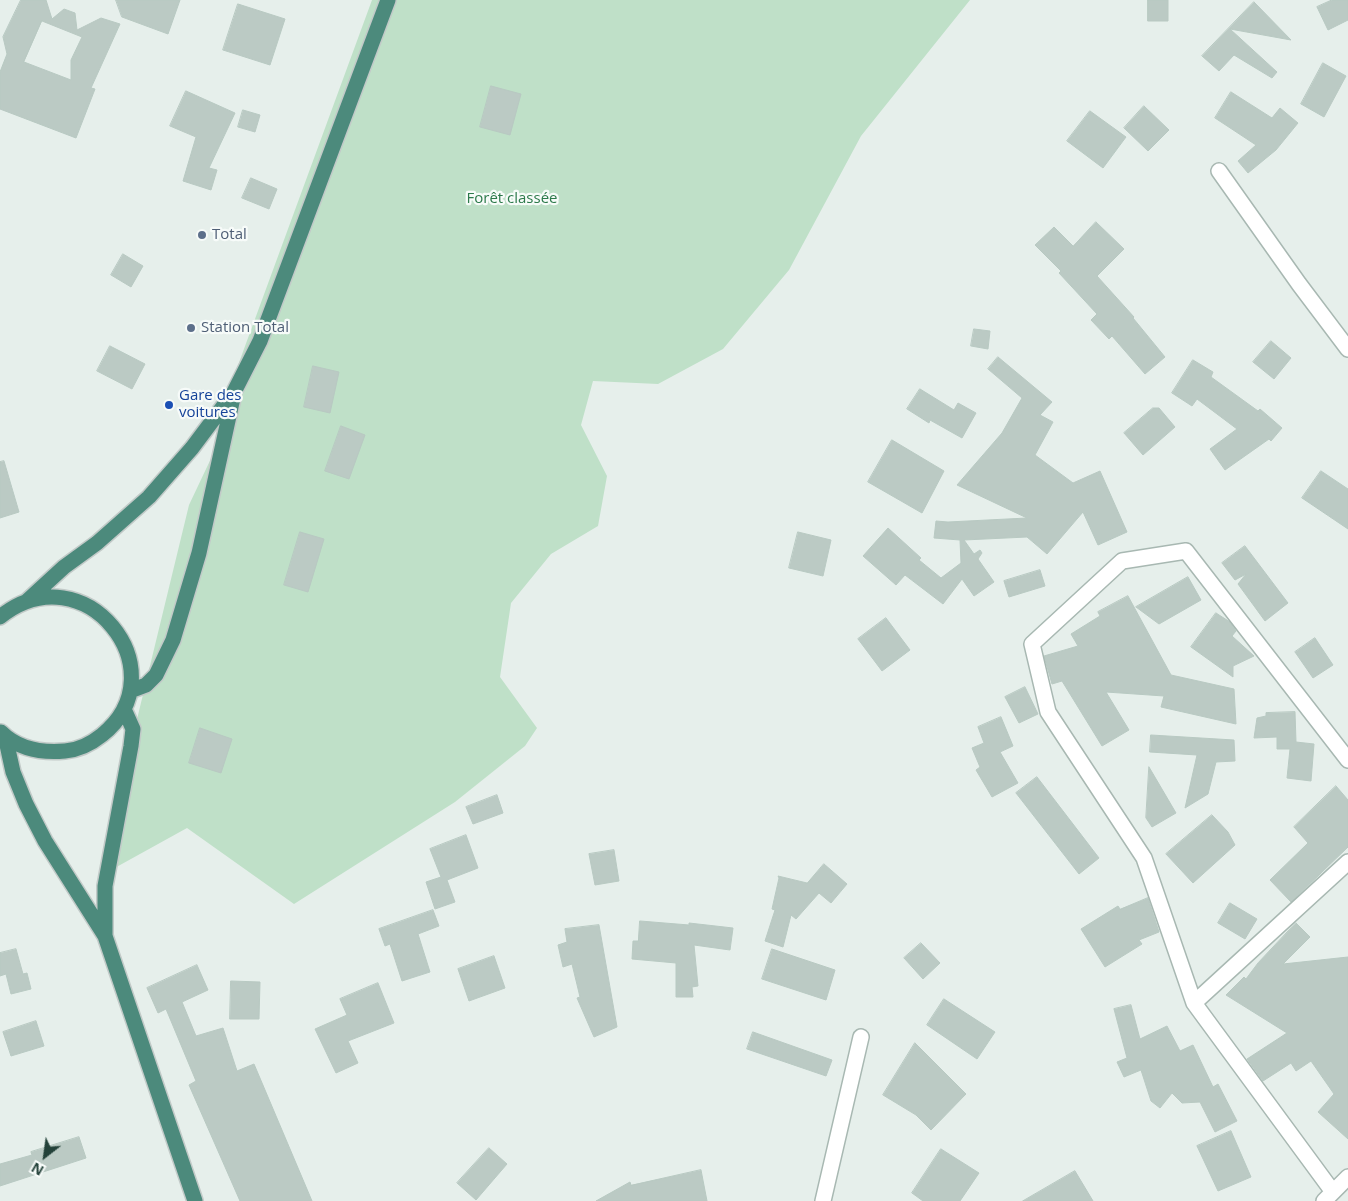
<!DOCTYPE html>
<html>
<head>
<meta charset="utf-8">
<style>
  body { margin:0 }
  #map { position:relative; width:1348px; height:1201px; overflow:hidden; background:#e6efeb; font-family:"Open Sans",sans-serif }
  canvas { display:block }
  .north { position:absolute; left:20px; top:1131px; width:50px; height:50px; -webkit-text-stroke:4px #f7fbf9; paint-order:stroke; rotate:210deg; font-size:14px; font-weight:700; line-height:20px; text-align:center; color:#24423a }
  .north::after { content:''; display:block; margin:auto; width:18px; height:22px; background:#24423a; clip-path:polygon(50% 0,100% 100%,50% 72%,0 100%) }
</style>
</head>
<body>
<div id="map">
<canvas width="1348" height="1201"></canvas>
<div class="north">N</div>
</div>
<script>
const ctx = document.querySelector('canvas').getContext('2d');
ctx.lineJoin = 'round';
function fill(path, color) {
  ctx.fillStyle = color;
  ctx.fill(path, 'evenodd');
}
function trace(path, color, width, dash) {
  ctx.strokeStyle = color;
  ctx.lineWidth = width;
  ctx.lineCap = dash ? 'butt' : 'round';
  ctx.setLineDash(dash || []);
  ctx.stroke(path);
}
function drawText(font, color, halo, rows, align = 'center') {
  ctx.font = font + ' "Open Sans",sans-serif';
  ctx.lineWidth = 4.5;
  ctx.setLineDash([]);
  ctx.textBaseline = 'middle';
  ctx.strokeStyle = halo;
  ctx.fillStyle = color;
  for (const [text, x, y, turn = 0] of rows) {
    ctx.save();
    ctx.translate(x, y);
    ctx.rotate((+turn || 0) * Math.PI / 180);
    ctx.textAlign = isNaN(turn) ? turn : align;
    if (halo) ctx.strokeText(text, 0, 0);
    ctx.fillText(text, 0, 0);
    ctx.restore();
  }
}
fill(new Path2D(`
  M 372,0 L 970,0 L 861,136 L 789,270 L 723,349 L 658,384 L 593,381 L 581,425 L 607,476 L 598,526 L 551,554 L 511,603 L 500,677 L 537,728 L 525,746 L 455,802 L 294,904 L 187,828 L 102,875 L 114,814 L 189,505 L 232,414 L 237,368 Z`), '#bfe0c8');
const building = new Path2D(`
  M 21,0 L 46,0 L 52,19 L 64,9 L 75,13 L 77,30 L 101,18 L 120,24 L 91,88 L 95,89 L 76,138 L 0,109 L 0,72 L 7,54 L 3,37 ZM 42,21 L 82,37 L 71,60 L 71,80 L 24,62 Z
  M 116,0 L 180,0 L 168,34 L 122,17 Z
  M 1148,0 L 1168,0 L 1168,21 L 1148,21 Z
  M 1332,0 L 1348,0 L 1348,20 L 1328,30 L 1317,7 Z
  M 1254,2 L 1291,40 L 1230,29 L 1277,72 L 1272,78 L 1234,55 L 1219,71 L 1202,56 Z
  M 238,4 L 285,19 L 270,65 L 223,50 Z
  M 1323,63 L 1346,76 L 1324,117 L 1301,104 Z
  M 491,86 L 521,94 L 510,135 L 480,127 Z
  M 186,91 L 235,113 L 209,168 L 217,170 L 211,190 L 183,181 L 196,137 L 170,126 Z
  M 1231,92 L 1272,118 L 1280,108 L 1298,123 L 1276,150 L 1248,173 L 1238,161 L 1256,145 L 1215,118 Z
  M 1144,106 L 1169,130 L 1148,151 L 1124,128 Z
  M 243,110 L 260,115 L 255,132 L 238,127 Z
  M 1090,111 L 1126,137 L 1103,168 L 1067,141 Z
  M 251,178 L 277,189 L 269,209 L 242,198 Z
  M 1096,222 L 1124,249 L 1097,276 L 1134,317 L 1133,318 L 1165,357 L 1145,374 L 1112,336 L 1109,339 L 1091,320 L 1097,314 L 1059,273 L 1061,271 L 1035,245 L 1054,227 L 1073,246 Z
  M 123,254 L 143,266 L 131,287 L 111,275 Z
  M 974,329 L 990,331 L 988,349 L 971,346 Z
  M 1271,341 L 1291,358 L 1274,379 L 1253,362 Z
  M 110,346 L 145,364 L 132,389 L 97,371 Z
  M 998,357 L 1052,402 L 1040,415 L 1053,422 L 1035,455 L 1073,483 L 1100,471 L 1127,532 L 1098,545 L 1083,512 L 1047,554 L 1027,537 L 964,540 L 974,554 L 980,550 L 982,553 L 978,559 L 994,582 L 974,596 L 962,579 L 943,604 L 905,575 L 896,585 L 863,556 L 888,528 L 921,558 L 919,560 L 941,578 L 961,563 L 960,540 L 934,538 L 936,521 L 948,522 L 1027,518 L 957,485 L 1002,433 L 1022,398 L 988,369 Z
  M 1193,360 L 1213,372 L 1211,377 L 1258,411 L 1260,409 L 1282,428 L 1271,441 L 1269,439 L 1225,470 L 1210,449 L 1237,429 L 1197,399 L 1192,406 L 1172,393 Z
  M 313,366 L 339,372 L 330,413 L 304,407 Z
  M 920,389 L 954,410 L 958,403 L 976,413 L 962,438 L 930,420 L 929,423 L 907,409 Z
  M 1153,408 L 1159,408 L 1175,427 L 1143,455 L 1124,433 Z
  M 341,426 L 365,435 L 349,479 L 325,471 Z
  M 892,440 L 944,471 L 922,513 L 868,482 Z
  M 4,461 L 19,512 L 0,518 L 0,462 Z
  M 1321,471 L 1348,489 L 1348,529 L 1302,498 Z
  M 300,532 L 324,539 L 308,592 L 284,585 Z
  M 798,532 L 831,540 L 823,576 L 789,568 Z
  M 1245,546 L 1288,603 L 1265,621 L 1238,584 L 1246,574 L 1235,580 L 1222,563 Z
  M 1040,570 L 1045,586 L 1009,597 L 1004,581 Z
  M 1188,577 L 1201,600 L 1159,624 L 1136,607 Z
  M 1128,596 L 1171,675 L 1234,689 L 1236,724 L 1161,707 L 1164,696 L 1106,692 L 1129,730 L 1102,746 L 1062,681 L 1052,684 L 1044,656 L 1078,646 L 1071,634 L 1100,616 L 1098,612 Z
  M 1216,613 L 1230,622 L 1236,631 L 1232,636 L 1254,656 L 1233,666 L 1233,677 L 1191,647 Z
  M 886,618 L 910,650 L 882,671 L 858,639 Z
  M 1315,638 L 1333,665 L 1313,678 L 1295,652 Z
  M 1025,687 L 1038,714 L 1019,723 L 1005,697 Z
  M 1295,712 L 1296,742 L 1314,744 L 1311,781 L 1287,778 L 1290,749 L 1277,749 L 1277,737 L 1254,738 L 1257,718 L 1266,716 L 1266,713 Z
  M 1001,717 L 1013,746 L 1000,752 L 1018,783 L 992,797 L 976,770 L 980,767 L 972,748 L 984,743 L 978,727 Z
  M 200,728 L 232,739 L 221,773 L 189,763 Z
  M 1151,735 L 1234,740 L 1235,761 L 1216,762 L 1208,794 L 1185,808 L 1197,755 L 1150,752 Z
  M 1149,767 L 1176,813 L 1152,827 L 1146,818 Z
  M 1037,777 L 1099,858 L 1079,874 L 1016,793 Z
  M 1336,786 L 1348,800 L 1348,847 L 1291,902 L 1270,880 L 1308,843 L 1294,827 Z
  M 497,795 L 503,813 L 473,824 L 466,807 Z
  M 1212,815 L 1228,832 L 1235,845 L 1193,883 L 1166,854 Z
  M 466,835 L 478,868 L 447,880 L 455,902 L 435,909 L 426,882 L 441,877 L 430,849 Z
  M 614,850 L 619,881 L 595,885 L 589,854 Z
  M 824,864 L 847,884 L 831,903 L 819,893 L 796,919 L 791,915 L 783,947 L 765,941 L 775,910 L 772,909 L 779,878 L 778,876 L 807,883 Z
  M 1148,898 L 1159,932 L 1139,940 L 1142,944 L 1105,967 L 1081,929 L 1118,906 L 1120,909 Z
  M 1230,903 L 1257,919 L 1245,939 L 1218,923 Z
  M 433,910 L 439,926 L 418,934 L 430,972 L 402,981 L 390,944 L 385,946 L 379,929 Z
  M 640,921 L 689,925 L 689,923 L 733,928 L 730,950 L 694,945 L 698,986 L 692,987 L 693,997 L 676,997 L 676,963 L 632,959 L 633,941 L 638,941 Z
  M 1296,923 L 1310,937 L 1283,964 L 1348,957 L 1348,1139 L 1318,1112 L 1334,1094 L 1311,1061 L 1296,1071 L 1291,1063 L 1263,1081 L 1247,1059 L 1287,1033 L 1226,995 L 1244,977 L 1246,979 L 1258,963 Z
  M 599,925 L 617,1027 L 594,1037 L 577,998 L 580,997 L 572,964 L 563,967 L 558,945 L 567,942 L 565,929 Z
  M 921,943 L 940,963 L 923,979 L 904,958 Z
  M 16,949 L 23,974 L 27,973 L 31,989 L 11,994 L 6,974 L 0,976 L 0,953 Z
  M 772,949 L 835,970 L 826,1000 L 762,979 Z
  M 494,956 L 505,988 L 469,1001 L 458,969 Z
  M 197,965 L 208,990 L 182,1002 L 196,1036 L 223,1028 L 237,1071 L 254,1064 L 312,1201 L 240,1201 L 189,1085 L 196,1081 L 166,1009 L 158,1013 L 147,988 Z
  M 231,981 L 260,982 L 259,1019 L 230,1019 Z
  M 378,983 L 394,1023 L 348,1041 L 358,1063 L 336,1073 L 315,1029 L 347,1015 L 340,999 Z
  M 944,999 L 995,1032 L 977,1059 L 927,1025 Z
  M 1131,1005 L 1140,1039 L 1167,1026 L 1180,1051 L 1193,1045 L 1213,1087 L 1218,1084 L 1237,1121 L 1215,1132 L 1200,1102 L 1182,1103 L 1172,1093 L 1160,1108 L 1151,1101 L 1141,1070 L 1124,1077 L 1117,1062 L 1127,1058 L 1114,1009 Z
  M 36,1021 L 44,1046 L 11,1056 L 3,1032 Z
  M 753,1032 L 832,1060 L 826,1076 L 747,1049 Z
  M 915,1043 L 966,1094 L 931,1130 L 916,1115 L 883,1095 Z
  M 1231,1131 L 1251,1177 L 1218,1191 L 1197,1146 Z
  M 79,1137 L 86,1158 L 0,1186 L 0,1164 L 32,1155 L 31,1152 Z
  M 489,1148 L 507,1164 L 476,1200 L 457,1183 Z
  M 941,1149 L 979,1173 L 960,1201 L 923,1201 L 912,1193 Z
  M 701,1170 L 707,1201 L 596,1201 L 630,1182 L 631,1185 Z
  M 1075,1171 L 1093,1201 L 1023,1201 Z`);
fill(building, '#bbcac4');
trace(building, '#b8c9c2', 1);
const minor = new Path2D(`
  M 1219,171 L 1299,284 L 1348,349
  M 1194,1003 L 1348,862
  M 1333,1192 L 1194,1003 L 1144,858 L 1048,712 L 1032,644 L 1122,561 L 1186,551 L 1348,760
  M 823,1201 L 861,1037
  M 1324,1201 L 1348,1177`);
const trunk = new Path2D(`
  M 27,601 L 64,567 L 97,543 L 149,497 L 192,448 L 234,392 L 260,341 L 388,0
  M 0,617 C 85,549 181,672 102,735 C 92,743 79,750 65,751 C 42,753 18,749 1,732
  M 130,691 L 146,685 L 156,675 L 173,640 L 199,553 L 233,398
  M 0,734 L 5,736 L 13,772 L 26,804 L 45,841 L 105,936 L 195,1201
  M 105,936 L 105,886 L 131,746 L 133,729 L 124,709`);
trace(minor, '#a8b8b2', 18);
trace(trunk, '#c2cac8', 18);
trace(minor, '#fff', 15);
trace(trunk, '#4c8a7c', 15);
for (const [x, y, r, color] of [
  [202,235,5,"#5c6f8a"],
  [191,328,5,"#5c6f8a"],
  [169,405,5,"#1a4fb4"]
]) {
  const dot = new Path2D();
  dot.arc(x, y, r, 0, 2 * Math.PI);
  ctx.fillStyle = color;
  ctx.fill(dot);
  trace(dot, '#f7fbf9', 2);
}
drawText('15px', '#2d7a4b', '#f7fbf9', [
  ["Forêt classée",512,199]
]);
drawText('15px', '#4e5e75', '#f7fbf9', [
  ["Total",212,235],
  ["Station Total",201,328]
], 'left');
drawText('15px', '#164399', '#f7fbf9', [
  ["Gare des",179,396],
  ["voitures",179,413]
], 'left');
</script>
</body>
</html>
